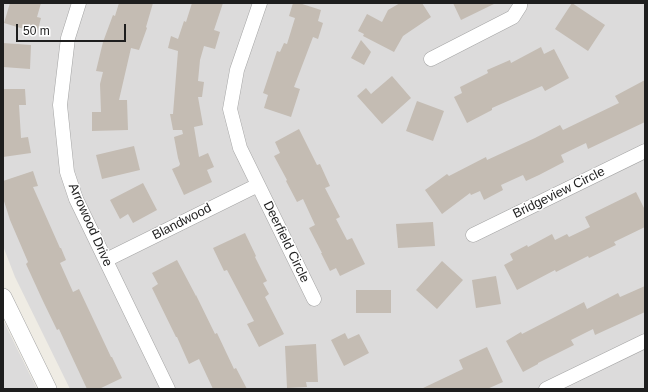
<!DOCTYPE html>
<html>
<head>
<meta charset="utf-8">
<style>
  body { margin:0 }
  #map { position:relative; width:648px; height:392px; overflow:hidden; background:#efece4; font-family:Arial,sans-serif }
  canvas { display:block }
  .frame { position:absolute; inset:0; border:4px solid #1e1e1e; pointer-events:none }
  .scale { position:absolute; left:16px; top:24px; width:110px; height:18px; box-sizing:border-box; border:2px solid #1e1e1e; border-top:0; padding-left:5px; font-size:12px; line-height:14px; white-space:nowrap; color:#1e1e1e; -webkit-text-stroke:3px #fff; paint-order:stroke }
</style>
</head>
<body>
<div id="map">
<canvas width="648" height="392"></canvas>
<div class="frame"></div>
<div class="scale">50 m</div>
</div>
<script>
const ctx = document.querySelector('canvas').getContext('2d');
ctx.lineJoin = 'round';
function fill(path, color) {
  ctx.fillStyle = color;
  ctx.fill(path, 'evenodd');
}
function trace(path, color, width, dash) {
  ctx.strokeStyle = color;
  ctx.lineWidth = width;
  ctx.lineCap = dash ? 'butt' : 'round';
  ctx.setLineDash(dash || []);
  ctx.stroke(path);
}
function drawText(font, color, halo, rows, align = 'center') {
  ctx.font = font + ' Arial,sans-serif';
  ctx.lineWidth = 3;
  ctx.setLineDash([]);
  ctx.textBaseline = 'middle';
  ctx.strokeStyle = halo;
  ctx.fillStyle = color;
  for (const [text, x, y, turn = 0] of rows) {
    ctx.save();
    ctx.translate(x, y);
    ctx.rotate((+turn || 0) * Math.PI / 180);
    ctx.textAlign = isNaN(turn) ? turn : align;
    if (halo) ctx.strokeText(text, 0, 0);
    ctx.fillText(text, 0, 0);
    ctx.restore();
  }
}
fill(new Path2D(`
  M 3,3 L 645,3 L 645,389 L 70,389 L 15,277 L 3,246 Z
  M 3,320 L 37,389 L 3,389 Z`), '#dcdbdb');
fill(new Path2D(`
  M 10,3 L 41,3 L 37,17 L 41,18 L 37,33 L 4,23 Z
  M 119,3 L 153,3 L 146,27 L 147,28 L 139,50 L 131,48 L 119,100 L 127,100 L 128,130 L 92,131 L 92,112 L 101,112 L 100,84 L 103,72 L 96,71 L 103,42 L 113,15 L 115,16 Z
  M 192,3 L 223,3 L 214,30 L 220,32 L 215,49 L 204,46 L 200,60 L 198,81 L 204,82 L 202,97 L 198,97 L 203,125 L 194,127 L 199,157 L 208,153 L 214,167 L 207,170 L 212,182 L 184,195 L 172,169 L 179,166 L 180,164 L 178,158 L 174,137 L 183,134 L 182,130 L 173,130 L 170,114 L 173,114 L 178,51 L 168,48 L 171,36 L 178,39 L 184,21 L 186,22 Z
  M 293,3 L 299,3 L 321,10 L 318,21 L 323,23 L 318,39 L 313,37 L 294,87 L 300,89 L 291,117 L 264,108 L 268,95 L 263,93 L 277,51 L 280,52 L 284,43 L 287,44 L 295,18 L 289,16 Z
  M 400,3 L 422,3 L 431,17 L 403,36 L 394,52 L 363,36 L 364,34 L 358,31 L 367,14 L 382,22 L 388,10 Z
  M 453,3 L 496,3 L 461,20 Z
  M 572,3 L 605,25 L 588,51 L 555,29 Z
  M 361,40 L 371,52 L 364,65 L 351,58 Z
  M 3,43 L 31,45 L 30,69 L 3,67 Z
  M 541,47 L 544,54 L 554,49 L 569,78 L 545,91 L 542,86 L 492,108 L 492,110 L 467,123 L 454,97 L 462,93 L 460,87 L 488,73 L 487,70 L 510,60 L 511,63 Z
  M 392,76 L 411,98 L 382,124 L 357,96 L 366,88 L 371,94 Z
  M 645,80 L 645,122 L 588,149 L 586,143 L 561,155 L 564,162 L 539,175 L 526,181 L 523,175 L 501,185 L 503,190 L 484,200 L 480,191 L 471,195 L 470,193 L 442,214 L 425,190 L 447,174 L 449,176 L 486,157 L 487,160 L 535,138 L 560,125 L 563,130 L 619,103 L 615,96 Z
  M 3,89 L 25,89 L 26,105 L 19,105 L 21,138 L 28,137 L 31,153 L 3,157 Z
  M 417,101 L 444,111 L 433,141 L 406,131 Z
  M 299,129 L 317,165 L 320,164 L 330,186 L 325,188 L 340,217 L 336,219 L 347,240 L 352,238 L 365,264 L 340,276 L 336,268 L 330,271 L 321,253 L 322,253 L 309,228 L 315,225 L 303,199 L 297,202 L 286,181 L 287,180 L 274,156 L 280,153 L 275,142 Z
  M 134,146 L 140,170 L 102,179 L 96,155 Z
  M 33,171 L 38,186 L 33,187 L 60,248 L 61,248 L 66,260 L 60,263 L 73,292 L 79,289 L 111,357 L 112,357 L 122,378 L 99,389 L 87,389 L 59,329 L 57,330 L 42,299 L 26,264 L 28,262 L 10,220 L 3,198 L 3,181 Z
  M 143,183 L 157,210 L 133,223 L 128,214 L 120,219 L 110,200 Z
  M 636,192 L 645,210 L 645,227 L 614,242 L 616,245 L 589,258 L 588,256 L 556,272 L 555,270 L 517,290 L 504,265 L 513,260 L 510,254 L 527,245 L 528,247 L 552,234 L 555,240 L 567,234 L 569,237 L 590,227 L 585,217 Z
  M 433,222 L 435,246 L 398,248 L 396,224 Z
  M 245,233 L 256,256 L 255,257 L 267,281 L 263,283 L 269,294 L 265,297 L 284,334 L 259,347 L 247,324 L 254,321 L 227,270 L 224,271 L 213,248 Z
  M 177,260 L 196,296 L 196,295 L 215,334 L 217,333 L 234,369 L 236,368 L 247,389 L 213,389 L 199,359 L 189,364 L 177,337 L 176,337 L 152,288 L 158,284 L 152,273 Z
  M 442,261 L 463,280 L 437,309 L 416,290 Z
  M 496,276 L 501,304 L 476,308 L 472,280 Z
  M 645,286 L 645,312 L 595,335 L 593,329 L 571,340 L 574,345 L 538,363 L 538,364 L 523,372 L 506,341 L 521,332 L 522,334 L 584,302 L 587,309 L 618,293 L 620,297 Z
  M 356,290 L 391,290 L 391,313 L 356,313 Z
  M 345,333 L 348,339 L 359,334 L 369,353 L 344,366 L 331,340 Z
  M 316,344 L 318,382 L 306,382 L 307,387 L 287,388 L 285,346 Z
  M 487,347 L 503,382 L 487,389 L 421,389 L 463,369 L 459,360 Z`), '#c4bcb3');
const minor = new Path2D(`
  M 79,3 L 68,38 L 60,105 L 67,172 L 76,199 L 168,389
  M 260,3 L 237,70 L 230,109 L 240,148 L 314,299
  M 431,59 L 513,17 L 520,6 L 520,3
  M 473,235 L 645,151
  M 106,260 L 258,185
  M 546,389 L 645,341`);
const tertiary = new Path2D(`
  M 3,297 L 48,389`);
trace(minor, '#a5a5a5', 15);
trace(tertiary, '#a5a5a5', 18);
trace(minor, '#fff', 14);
trace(tertiary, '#fff', 17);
drawText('13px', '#1e1e1e', '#fff', [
  ["Bridgeview Circle",559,193,-26],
  ["Blandwood",182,222,-27],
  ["Arrowood Drive",90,225,66],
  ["Deerfield Circle",286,242,64]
]);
</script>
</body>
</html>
